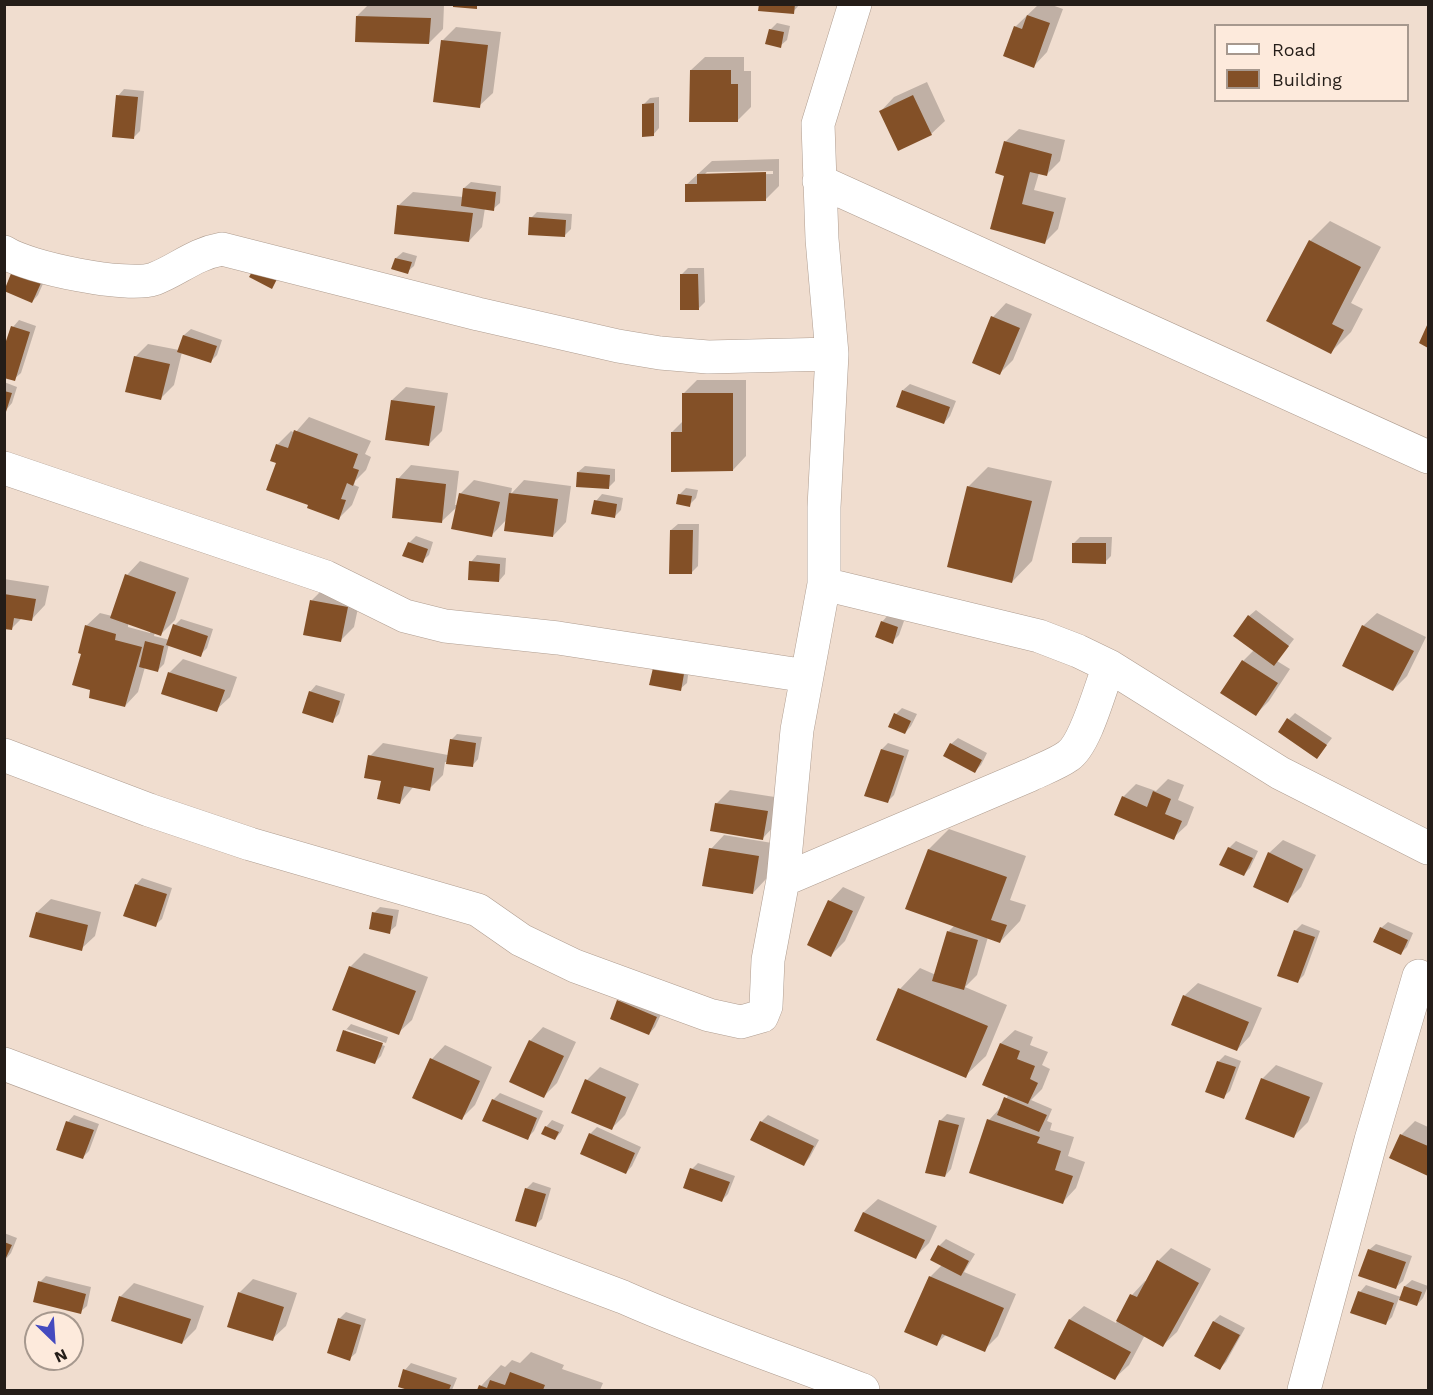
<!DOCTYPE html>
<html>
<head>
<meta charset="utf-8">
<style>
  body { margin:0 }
  #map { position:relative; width:1433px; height:1395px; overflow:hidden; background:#f0ddcf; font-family:"Work Sans",sans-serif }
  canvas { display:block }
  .frame { position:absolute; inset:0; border:6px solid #241d18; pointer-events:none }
  .legend { position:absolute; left:1214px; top:24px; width:195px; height:78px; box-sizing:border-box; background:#fdeadc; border:2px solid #a6988e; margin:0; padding:8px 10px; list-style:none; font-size:18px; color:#241d18 }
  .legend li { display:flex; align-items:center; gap:12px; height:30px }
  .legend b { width:30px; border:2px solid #a6988e }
  .north { position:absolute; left:24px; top:1311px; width:60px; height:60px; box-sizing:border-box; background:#fdeadc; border:2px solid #a6988e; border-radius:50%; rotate:155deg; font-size:16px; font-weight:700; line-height:24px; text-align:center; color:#241d18 }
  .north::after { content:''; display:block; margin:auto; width:21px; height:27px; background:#444abf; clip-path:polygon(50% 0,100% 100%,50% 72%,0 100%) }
</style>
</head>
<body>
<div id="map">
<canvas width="1433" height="1395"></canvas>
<div class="frame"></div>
<ul class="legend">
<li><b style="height:8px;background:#fff"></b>Road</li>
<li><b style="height:16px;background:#835027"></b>Building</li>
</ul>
<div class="north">N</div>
</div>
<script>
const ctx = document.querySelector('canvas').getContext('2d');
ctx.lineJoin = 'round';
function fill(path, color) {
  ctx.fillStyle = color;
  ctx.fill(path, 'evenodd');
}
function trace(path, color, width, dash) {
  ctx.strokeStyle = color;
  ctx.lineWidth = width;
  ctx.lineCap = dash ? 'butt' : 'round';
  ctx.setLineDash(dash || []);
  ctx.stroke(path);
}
fill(new Path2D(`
  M 369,4 L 444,5 L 443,29 L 429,43 L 357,16 Z
  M 760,4 L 800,4 L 793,12 Z
  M 1039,4 L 1049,4 L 1063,9 L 1047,52 L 1034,66 L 1015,27 Z
  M 777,23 L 790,26 L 787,40 L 780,46 L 770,30 Z
  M 456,27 L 501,32 L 493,93 L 479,106 L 443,40 Z
  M 705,57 L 744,57 L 744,71 L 751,71 L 751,107 L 738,120 L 691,70 Z
  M 927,82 L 945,121 L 931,134 L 881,111 L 894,97 Z
  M 124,89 L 144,91 L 140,131 L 133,138 L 118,96 Z
  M 659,97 L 659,128 L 653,135 L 644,104 L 650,98 Z
  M 1019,129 L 1065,140 L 1060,161 L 1046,175 L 1039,173 L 1034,190 L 1066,198 L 1058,229 L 1045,242 L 992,228 L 1006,175 L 1005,142 Z
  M 779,159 L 779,186 L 766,199 L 686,185 L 712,161 ZM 773,171 L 773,174 L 704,175 L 707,172 Z
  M 471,182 L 501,186 L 500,203 L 493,209 L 485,208 L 482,227 L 469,241 L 399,205 L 413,192 L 463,197 L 464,188 Z
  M 537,212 L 572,214 L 571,229 L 564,236 L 531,218 Z
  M 1330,221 L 1381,247 L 1351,303 L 1363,309 L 1351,332 L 1331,352 L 1310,241 Z
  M 403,252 L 417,256 L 414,266 L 407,272 L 396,258 Z
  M 688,268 L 704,268 L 705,302 L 699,308 L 681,275 Z
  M 46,277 L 38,295 L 32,302 L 5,290 Z
  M 1006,303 L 1032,314 L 1013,360 L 1000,373 L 993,317 Z
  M 19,320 L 36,326 L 21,373 L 14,379 L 13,327 Z
  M 191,329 L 222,340 L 217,355 L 211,361 L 182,352 L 174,385 L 161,398 L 135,357 L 148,344 L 179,350 L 184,335 Z
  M 697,380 L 746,380 L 746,456 L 733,470 L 672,432 L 683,421 L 683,394 Z
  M 4,382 L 17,387 L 12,403 L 6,410 Z
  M 910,384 L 956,401 L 950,416 L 944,423 L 903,390 Z
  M 406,387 L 448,393 L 442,431 L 428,445 L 392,400 Z
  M 309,417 L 371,441 L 365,454 L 371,457 L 366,470 L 355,481 L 354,485 L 359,487 L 352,505 L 338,519 L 310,504 L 278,462 L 277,445 L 291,431 L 295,433 Z
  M 411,465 L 459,471 L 455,505 L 458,505 L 460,494 L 474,480 L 512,488 L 511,494 L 524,480 L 571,486 L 566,522 L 553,536 L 507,519 L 491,536 L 458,506 L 441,522 L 398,479 Z
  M 585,466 L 615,469 L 615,481 L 608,488 L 578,472 Z
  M 988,467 L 1052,481 L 1032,561 L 1012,582 L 968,487 Z
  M 686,488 L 698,490 L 696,498 L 689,505 L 679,495 Z
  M 602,494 L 623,498 L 621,510 L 614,517 L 596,501 Z
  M 678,524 L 699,524 L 698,566 L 691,573 L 671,530 Z
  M 416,536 L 433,542 L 429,555 L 422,561 L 409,543 Z
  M 1080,537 L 1112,537 L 1111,556 L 1105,562 L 1074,543 Z
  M 477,555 L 506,558 L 505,574 L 499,581 L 471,562 Z
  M 140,561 L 189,578 L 175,620 L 161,634 L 155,632 L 154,636 L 170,640 L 175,625 L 181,619 L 213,629 L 207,648 L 200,655 L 169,644 L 164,664 L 158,670 L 145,667 L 138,692 L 125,706 L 92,689 L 83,652 L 86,626 L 100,613 L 112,616 L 127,575 ZM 128,623 L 151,630 L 150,633 L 128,627 Z
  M 4,579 L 49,586 L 45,605 L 32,619 L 22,618 L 12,628 L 4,627 Z
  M 325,587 L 361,594 L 354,627 L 340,641 L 312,600 Z
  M 1256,610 L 1294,639 L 1277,661 L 1290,669 L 1269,701 L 1256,714 L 1243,661 L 1254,650 L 1249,616 Z
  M 1377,613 L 1426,637 L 1407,676 L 1393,690 L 1363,626 Z
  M 888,615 L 904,621 L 899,635 L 892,642 L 882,622 Z
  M 183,659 L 237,677 L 230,697 L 216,710 L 163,693 L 170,672 Z
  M 689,668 L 687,683 L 680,689 L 651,684 Z
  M 316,685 L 345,694 L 339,714 L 332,721 L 310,692 Z
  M 902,708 L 917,714 L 911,726 L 905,733 L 896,714 Z
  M 1295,713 L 1332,738 L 1317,757 L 1289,719 Z
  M 457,734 L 482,737 L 478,759 L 472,766 L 445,762 L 443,775 L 429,789 L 414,786 L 400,803 L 383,780 L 370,756 L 383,743 L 448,755 L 451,740 Z
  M 958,738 L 987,753 L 981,765 L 974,772 L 951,744 Z
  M 888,743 L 909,750 L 894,795 L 888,801 L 882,749 Z
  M 1168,779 L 1184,785 L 1178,800 L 1194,807 L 1187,825 L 1173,838 L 1123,797 L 1136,784 L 1156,791 Z
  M 730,790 L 781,798 L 776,824 L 763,838 L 716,804 Z
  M 949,829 L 1026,856 L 1010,900 L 1026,905 L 1020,921 L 1000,942 L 988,937 L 977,975 L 965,987 L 1007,1005 L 986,1056 L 965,1076 L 900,989 L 920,968 L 936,975 L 948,932 L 955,925 L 907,908 L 929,849 Z
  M 724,835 L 772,843 L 766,879 L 753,893 L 711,849 Z
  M 1283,840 L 1316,855 L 1301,887 L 1287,901 L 1269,853 Z
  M 1236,841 L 1258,851 L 1250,868 L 1244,874 L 1229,848 Z
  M 142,878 L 172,888 L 162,919 L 155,925 L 136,885 Z
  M 843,887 L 865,897 L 845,941 L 831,955 L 830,901 Z
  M 51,899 L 101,912 L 95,936 L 81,949 L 37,912 Z
  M 380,907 L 399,910 L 396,926 L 389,932 L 374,913 Z
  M 1388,922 L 1413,933 L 1407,947 L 1401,953 L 1381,928 Z
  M 1302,924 L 1320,931 L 1304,975 L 1298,981 L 1295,931 Z
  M 364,953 L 428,977 L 412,1020 L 398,1033 L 334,1009 L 350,967 Z
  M 1198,983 L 1262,1008 L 1250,1036 L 1237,1050 L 1184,996 Z
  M 625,995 L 663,1010 L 655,1027 L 649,1034 L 619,1001 Z
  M 351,1024 L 388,1037 L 386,1043 L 346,1029 L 346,1032 L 385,1046 L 381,1056 L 375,1062 L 338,1050 L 345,1031 Z
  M 543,1027 L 576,1042 L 557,1083 L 544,1096 L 530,1041 Z
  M 1015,1030 L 1033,1037 L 1030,1045 L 1048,1052 L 1042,1065 L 1050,1069 L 1042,1089 L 1031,1100 L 1052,1109 L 1047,1121 L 1052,1123 L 1050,1130 L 1074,1137 L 1068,1156 L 1085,1162 L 1076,1188 L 1063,1202 L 989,1120 L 1002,1106 L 1009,1094 L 1001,1043 Z
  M 445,1045 L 492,1067 L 475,1105 L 462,1118 L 432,1059 Z
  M 1225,1055 L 1241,1061 L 1230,1091 L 1223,1097 L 1218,1062 Z
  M 1276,1065 L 1323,1083 L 1308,1122 L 1294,1136 L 1262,1079 Z
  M 600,1067 L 639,1084 L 625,1115 L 611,1129 L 587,1080 Z
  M 500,1093 L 543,1111 L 534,1131 L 527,1138 L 484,1120 L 493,1100 Z
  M 947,1114 L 965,1118 L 951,1169 L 945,1176 L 940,1121 Z
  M 74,1115 L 99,1124 L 89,1151 L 82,1158 L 68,1122 Z
  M 768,1115 L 819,1140 L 810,1157 L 804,1164 L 753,1139 L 761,1122 Z
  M 552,1120 L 564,1125 L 561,1132 L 555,1139 L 546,1127 Z
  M 1415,1121 L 1428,1127 L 1428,1174 L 1391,1157 L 1402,1134 Z
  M 597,1127 L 641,1147 L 632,1166 L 626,1173 L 582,1153 L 590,1134 Z
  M 698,1163 L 735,1176 L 728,1194 L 722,1200 L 692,1169 Z
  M 533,1182 L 551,1188 L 542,1219 L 535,1225 L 526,1189 Z
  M 878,1199 L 937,1226 L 929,1243 L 915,1257 L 856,1230 L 864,1212 Z
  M 4,1233 L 17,1238 L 11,1253 L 5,1260 Z
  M 946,1239 L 975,1254 L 964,1272 L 1016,1294 L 998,1336 L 984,1350 L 947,1334 L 936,1344 L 930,1277 L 942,1265 L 932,1260 L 939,1246 Z
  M 1376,1244 L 1412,1256 L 1403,1281 L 1396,1287 L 1369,1250 Z
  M 1171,1248 L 1211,1269 L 1177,1332 L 1163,1345 L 1145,1335 L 1129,1365 L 1115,1378 L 1056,1347 L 1070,1319 L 1084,1306 L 1116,1323 L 1132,1295 L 1145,1281 L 1147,1282 L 1158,1261 Z
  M 46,1276 L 91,1287 L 87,1306 L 80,1312 L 40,1282 Z
  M 253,1279 L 297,1293 L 286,1326 L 272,1339 L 239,1293 Z
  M 1412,1280 L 1428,1286 L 1423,1298 L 1417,1305 L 1399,1298 L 1392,1317 L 1385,1324 L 1352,1312 L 1360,1292 L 1366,1285 L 1401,1297 L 1405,1286 Z
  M 134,1283 L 204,1306 L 196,1329 L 182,1343 L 120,1297 Z
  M 346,1312 L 366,1319 L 356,1353 L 349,1359 L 339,1319 Z
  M 1220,1315 L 1245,1328 L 1226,1362 L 1220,1368 L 1214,1321 Z
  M 531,1352 L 564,1365 L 562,1369 L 603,1383 L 600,1390 L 479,1390 L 481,1386 L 501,1365 L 505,1367 L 512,1360 L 520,1363 Z
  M 411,1363 L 457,1378 L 452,1390 L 413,1390 L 400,1386 L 405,1370 Z`), '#0003');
fill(new Path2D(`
  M 453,4 L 477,4 L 477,9 L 453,7 Z
  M 759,4 L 795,4 L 794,14 L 758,11 Z
  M 1027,15 L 1050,23 L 1034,68 L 1003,56 L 1014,26 L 1022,29 Z
  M 356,16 L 431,18 L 429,44 L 355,42 Z
  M 769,29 L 784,32 L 781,48 L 765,44 Z
  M 441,40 L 488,45 L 480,108 L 433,102 Z
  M 690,70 L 731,70 L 731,84 L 738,84 L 738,122 L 689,122 Z
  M 116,95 L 138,97 L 134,139 L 112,137 Z
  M 913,95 L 932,135 L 898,151 L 879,111 Z
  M 654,103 L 654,136 L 642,137 L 642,104 Z
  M 1004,141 L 1052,154 L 1047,176 L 1030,172 L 1022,204 L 1054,212 L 1045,244 L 990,229 L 1004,176 L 995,173 Z
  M 766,172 L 766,201 L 685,202 L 685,184 L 697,184 L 697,174 Z
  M 463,188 L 496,192 L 494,211 L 461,206 Z
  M 397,205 L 473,213 L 469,242 L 394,234 Z
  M 529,217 L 566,220 L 565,237 L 528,235 Z
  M 1309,240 L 1361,267 L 1332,324 L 1344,330 L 1331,354 L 1266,321 Z
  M 395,258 L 412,262 L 408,274 L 391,269 Z
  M 257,263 L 279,275 L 272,289 L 249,277 Z
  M 12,271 L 41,283 L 32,303 L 4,291 Z
  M 680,274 L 698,274 L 699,310 L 680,310 Z
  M 991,316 L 1020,328 L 1000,375 L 972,363 Z
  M 1428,323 L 1428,348 L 1419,343 Z
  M 11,326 L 30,332 L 15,381 L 4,378 L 4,347 Z
  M 183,335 L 217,346 L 211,363 L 177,352 Z
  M 134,356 L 170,364 L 161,400 L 125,392 Z
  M 902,390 L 950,407 L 944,424 L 896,407 Z
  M 4,391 L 12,393 L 5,415 L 4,415 Z
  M 682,393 L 733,393 L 733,471 L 671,472 L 671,432 L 682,432 Z
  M 391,400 L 435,406 L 429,446 L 385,440 Z
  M 294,430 L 358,454 L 353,468 L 359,470 L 353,486 L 347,483 L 341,499 L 346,500 L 339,520 L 307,508 L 308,505 L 266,490 L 276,463 L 270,461 L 276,444 L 288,448 Z
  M 577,472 L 610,475 L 609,489 L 576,487 Z
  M 396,478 L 446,484 L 442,523 L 392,518 Z
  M 967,486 L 1032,501 L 1012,583 L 947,567 Z
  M 459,493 L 500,502 L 492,537 L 451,529 Z
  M 509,493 L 558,499 L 553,537 L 504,531 Z
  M 678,494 L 692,496 L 690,507 L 676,504 Z
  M 594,500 L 617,504 L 615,518 L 591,514 Z
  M 670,530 L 693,530 L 692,574 L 669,574 Z
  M 408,542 L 428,549 L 423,563 L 402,556 Z
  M 1072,543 L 1106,543 L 1106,564 L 1072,563 Z
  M 469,561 L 500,564 L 499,582 L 468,580 Z
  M 125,574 L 176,592 L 161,636 L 110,618 Z
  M 4,594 L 36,599 L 32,621 L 14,618 L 12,630 L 4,629 Z
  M 310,600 L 348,607 L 341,642 L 303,635 Z
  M 1248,615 L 1289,646 L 1274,666 L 1233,636 Z
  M 881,621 L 898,627 L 893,644 L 875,637 Z
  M 173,624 L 208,636 L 201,657 L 166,645 Z
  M 85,625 L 116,634 L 115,640 L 142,647 L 125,707 L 89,698 L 90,690 L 72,685 L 81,654 L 78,653 Z
  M 1362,625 L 1414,651 L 1393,691 L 1342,666 Z
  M 145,641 L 164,646 L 158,672 L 139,667 Z
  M 1242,660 L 1278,683 L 1256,716 L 1220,693 Z
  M 653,668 L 684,674 L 681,691 L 649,685 Z
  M 168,672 L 225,690 L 217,712 L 161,694 Z
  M 309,691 L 340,701 L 333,723 L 302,713 Z
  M 894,713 L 911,721 L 905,734 L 888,727 Z
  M 1287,718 L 1327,745 L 1317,759 L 1278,732 Z
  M 450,739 L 476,743 L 473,767 L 446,764 Z
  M 950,743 L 982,760 L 975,773 L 943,756 Z
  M 881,749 L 904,756 L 888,803 L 864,796 Z
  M 368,755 L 434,768 L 430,791 L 404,786 L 400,804 L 377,799 L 381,781 L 364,778 Z
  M 1153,791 L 1171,799 L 1165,814 L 1182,821 L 1174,840 L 1114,815 L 1122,796 L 1147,807 Z
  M 715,803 L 768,811 L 763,840 L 710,831 Z
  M 1228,847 L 1253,858 L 1244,876 L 1219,865 Z
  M 709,848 L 759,856 L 753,894 L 702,886 Z
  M 928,849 L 1007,877 L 991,920 L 1007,925 L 1000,943 L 905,909 Z
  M 1268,852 L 1303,869 L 1288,903 L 1253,887 Z
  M 135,884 L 167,894 L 156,927 L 123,916 Z
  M 828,900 L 853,911 L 831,957 L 807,945 Z
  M 36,912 L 88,925 L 82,951 L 29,937 Z
  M 372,912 L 393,916 L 390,934 L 369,929 Z
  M 1380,927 L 1408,940 L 1401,955 L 1373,942 Z
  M 1294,930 L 1315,937 L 1298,983 L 1277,976 Z
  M 947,931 L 978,940 L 964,990 L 932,981 Z
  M 349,966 L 416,991 L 399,1035 L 332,1010 Z
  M 898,988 L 988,1026 L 966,1078 L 876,1040 Z
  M 1183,995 L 1249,1022 L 1237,1051 L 1171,1025 Z
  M 617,1000 L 657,1017 L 649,1035 L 610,1019 Z
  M 343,1030 L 383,1043 L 375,1064 L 336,1051 Z
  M 529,1040 L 564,1056 L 544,1098 L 509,1082 Z
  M 1000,1043 L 1020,1051 L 1017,1059 L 1035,1066 L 1030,1079 L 1038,1083 L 1028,1104 L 982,1085 Z
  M 430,1058 L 480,1081 L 462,1120 L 412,1098 Z
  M 1217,1061 L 1236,1067 L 1224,1099 L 1205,1092 Z
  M 1261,1078 L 1310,1097 L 1294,1138 L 1245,1119 Z
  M 585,1079 L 626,1097 L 612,1130 L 571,1113 Z
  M 1004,1097 L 1047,1115 L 1039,1132 L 997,1115 Z
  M 492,1099 L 537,1118 L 528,1140 L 482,1121 Z
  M 987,1119 L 1040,1137 L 1037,1143 L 1061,1151 L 1055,1170 L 1073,1176 L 1063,1204 L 969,1173 Z
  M 939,1120 L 959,1125 L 945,1177 L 925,1173 Z
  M 66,1121 L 94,1130 L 83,1159 L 56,1150 Z
  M 760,1121 L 814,1146 L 804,1166 L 750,1140 Z
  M 545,1126 L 559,1132 L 555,1140 L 541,1134 Z
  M 589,1133 L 635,1153 L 626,1174 L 580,1154 Z
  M 1400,1134 L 1428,1146 L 1428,1176 L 1389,1158 Z
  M 690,1168 L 730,1182 L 722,1202 L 683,1188 Z
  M 525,1188 L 546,1194 L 536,1227 L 515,1221 Z
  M 863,1212 L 925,1240 L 916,1259 L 854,1231 Z
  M 4,1242 L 12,1245 L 4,1262 Z
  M 938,1245 L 969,1261 L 961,1276 L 930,1260 Z
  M 1368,1249 L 1406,1262 L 1396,1289 L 1358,1276 Z
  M 1157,1260 L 1199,1283 L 1163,1347 L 1116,1321 L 1130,1294 L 1137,1297 Z
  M 929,1276 L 1004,1308 L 985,1352 L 942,1334 L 937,1346 L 904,1332 Z
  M 38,1281 L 86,1294 L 81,1314 L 33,1302 Z
  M 1404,1286 L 1422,1292 L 1417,1306 L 1399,1300 Z
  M 1358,1291 L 1394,1303 L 1386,1325 L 1350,1313 Z
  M 238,1292 L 284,1307 L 273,1341 L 227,1327 Z
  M 119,1296 L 191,1319 L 182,1344 L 111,1321 Z
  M 338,1318 L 361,1325 L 350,1361 L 327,1353 Z
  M 1069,1319 L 1131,1352 L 1115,1380 L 1054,1348 Z
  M 1213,1321 L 1240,1335 L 1220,1370 L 1194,1356 Z
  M 403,1369 L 451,1385 L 449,1390 L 408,1390 L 398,1387 Z
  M 510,1372 L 545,1385 L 543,1390 L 477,1390 L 479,1385 L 487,1388 L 490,1380 L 505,1385 Z`), '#835027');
const street = new Path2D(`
  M 819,181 L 1428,457
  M 4,252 C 28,268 128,288 154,279 C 178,270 194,254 222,249 L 478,314 L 618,346 L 660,353 L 708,357 L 832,354
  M 4,468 L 326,577 L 405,616 L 445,626 L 558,638 L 807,676
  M 824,584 L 1039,636 L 1078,651 L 1109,666 L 1280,773 L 1428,848
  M 4,755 L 149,810 L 250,844 L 478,910 L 521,940 L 575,966 L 709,1015 L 741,1022 L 762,1016 L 766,1006 L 768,960 L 783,880 L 797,730 L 824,584 L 824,507 L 832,354 L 822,239 L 818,124 L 855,4
  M 783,880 L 1030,775 C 1042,769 1057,764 1068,756 C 1086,744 1100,688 1109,666
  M 4,1064 L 623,1297 C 702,1332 783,1359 863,1390
  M 1304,1390 L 1371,1140 L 1419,976`);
trace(street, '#af9d90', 34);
trace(street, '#fff', 33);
</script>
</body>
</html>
